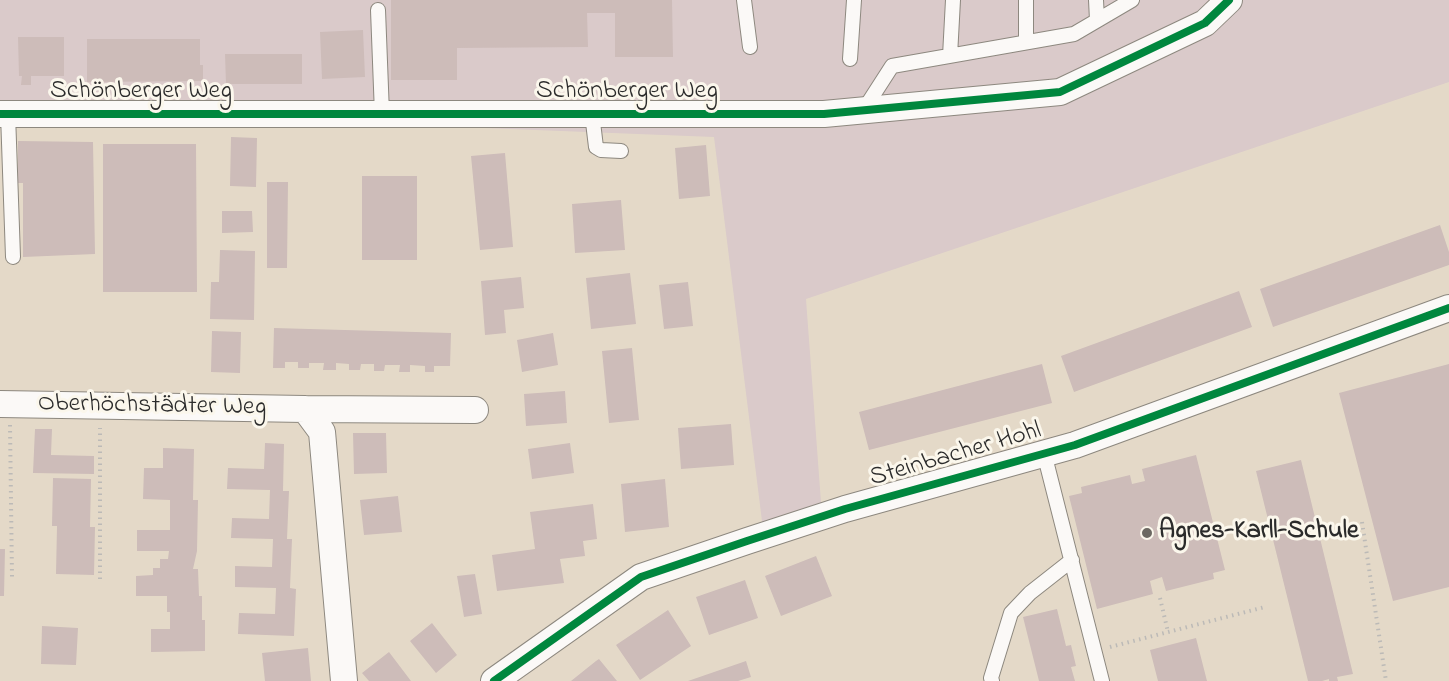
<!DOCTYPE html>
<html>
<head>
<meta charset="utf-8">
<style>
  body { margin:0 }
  canvas { display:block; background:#e4d9c8 }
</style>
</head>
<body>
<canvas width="1449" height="681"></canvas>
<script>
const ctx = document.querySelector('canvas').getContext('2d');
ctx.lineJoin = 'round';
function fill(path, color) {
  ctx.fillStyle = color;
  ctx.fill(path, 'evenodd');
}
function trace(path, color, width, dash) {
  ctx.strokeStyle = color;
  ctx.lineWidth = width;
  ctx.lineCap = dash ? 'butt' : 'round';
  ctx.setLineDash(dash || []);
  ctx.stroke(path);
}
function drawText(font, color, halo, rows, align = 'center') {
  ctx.font = font + ' "Indie Flower",sans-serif';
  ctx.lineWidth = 6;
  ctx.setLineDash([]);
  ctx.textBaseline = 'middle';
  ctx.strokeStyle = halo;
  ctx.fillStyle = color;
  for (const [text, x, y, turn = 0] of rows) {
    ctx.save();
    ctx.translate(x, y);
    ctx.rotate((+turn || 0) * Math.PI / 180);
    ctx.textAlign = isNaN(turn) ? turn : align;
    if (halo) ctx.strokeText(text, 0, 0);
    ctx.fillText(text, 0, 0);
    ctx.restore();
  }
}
fill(new Path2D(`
  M 0,0 L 1449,0 L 1449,82 L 806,299 L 822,516 L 763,529 L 714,137 L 0,109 Z`), '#dacaca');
fill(new Path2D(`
  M 391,0 L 672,0 L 673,57 L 615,57 L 615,13 L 587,13 L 588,47 L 457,48 L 457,80 L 391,80 Z
  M 363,30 L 365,77 L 322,79 L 320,32 Z
  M 18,37 L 64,37 L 64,76 L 31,76 L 31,85 L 21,85 L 22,76 L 19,76 Z
  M 87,39 L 200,39 L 200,65 L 203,65 L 203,81 L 87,82 Z
  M 225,54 L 302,54 L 302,84 L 226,84 Z
  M 231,137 L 257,138 L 256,187 L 230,186 Z
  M 18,141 L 93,142 L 95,254 L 23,257 L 23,183 L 18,183 Z
  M 103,144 L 196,144 L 197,292 L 103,292 Z
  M 706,145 L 710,196 L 679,199 L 675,148 Z
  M 505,153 L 513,247 L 480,250 L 471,156 Z
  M 362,176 L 417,176 L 417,260 L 362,260 Z
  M 267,182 L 288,182 L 287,268 L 267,268 Z
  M 621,200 L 625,250 L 575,253 L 572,204 Z
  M 222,211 L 252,211 L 253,232 L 222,233 Z
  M 1440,225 L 1449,252 L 1449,265 L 1273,327 L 1260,289 Z
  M 220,250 L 255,251 L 254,320 L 210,319 L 211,282 L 219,282 Z
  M 630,273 L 636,324 L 591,329 L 586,278 Z
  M 521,277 L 524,308 L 504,310 L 506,333 L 485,335 L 481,281 Z
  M 688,282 L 693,326 L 664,329 L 659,285 Z
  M 1239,291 L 1252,327 L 1074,392 L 1061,356 Z
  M 274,328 L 451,333 L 450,366 L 434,366 L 434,372 L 425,372 L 425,366 L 410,365 L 410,372 L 399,372 L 400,365 L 385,365 L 384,371 L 374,371 L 374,364 L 361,364 L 360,370 L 349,370 L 349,364 L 336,363 L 336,370 L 323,370 L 324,363 L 309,363 L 309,368 L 298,368 L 298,362 L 285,362 L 285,368 L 273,368 Z
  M 212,331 L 241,332 L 240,373 L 211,372 Z
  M 553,333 L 558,365 L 522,372 L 517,340 Z
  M 632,348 L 639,420 L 609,423 L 602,351 Z
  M 1042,364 L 1052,403 L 869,450 L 859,412 Z
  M 1449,364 L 1449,587 L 1393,601 L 1339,393 Z
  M 565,391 L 567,423 L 526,426 L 524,394 Z
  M 731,424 L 734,465 L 681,469 L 678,428 Z
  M 35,429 L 52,429 L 51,455 L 94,456 L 94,474 L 33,473 Z
  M 353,433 L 386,433 L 387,473 L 354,474 Z
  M 265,443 L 284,444 L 283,491 L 289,491 L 287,539 L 292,539 L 290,588 L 296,589 L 294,636 L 238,634 L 239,613 L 275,614 L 276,588 L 235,587 L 235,566 L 272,567 L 273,539 L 231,538 L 232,518 L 269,519 L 270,490 L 227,489 L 228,468 L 264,469 Z
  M 570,443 L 574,473 L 532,479 L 528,449 Z
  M 163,448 L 194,449 L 193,500 L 198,500 L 197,551 L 193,569 L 198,569 L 199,596 L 202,596 L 202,620 L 205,620 L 205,651 L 151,652 L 151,629 L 170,629 L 170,612 L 167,612 L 167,596 L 136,596 L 136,576 L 153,575 L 153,568 L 160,568 L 160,559 L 168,559 L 169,551 L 137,551 L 137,530 L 170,530 L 170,500 L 143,499 L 144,468 L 163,468 Z
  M 1196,455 L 1225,570 L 1213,573 L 1214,579 L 1166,591 L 1162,577 L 1150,581 L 1153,594 L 1097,609 L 1069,496 L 1082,493 L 1081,487 L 1130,475 L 1132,484 L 1145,481 L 1142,469 Z
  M 1301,460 L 1353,674 L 1337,677 L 1338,681 L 1329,681 L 1329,679 L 1322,681 L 1308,681 L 1256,471 Z
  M 53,478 L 91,479 L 90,527 L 95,527 L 94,575 L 56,574 L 57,526 L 52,526 Z
  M 665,479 L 669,527 L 625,532 L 621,484 Z
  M 398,496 L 402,532 L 364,535 L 360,500 Z
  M 593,504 L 597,539 L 583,541 L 585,556 L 560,559 L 564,583 L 497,591 L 492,555 L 535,549 L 530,512 Z
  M 0,549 L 5,549 L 4,596 L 0,596 Z
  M 816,556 L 832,596 L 781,616 L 765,576 Z
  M 475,574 L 482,614 L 464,617 L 457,576 Z
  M 745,580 L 758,618 L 709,635 L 696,597 Z
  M 1057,609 L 1066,646 L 1071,645 L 1076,666 L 1071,667 L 1075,681 L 1039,681 L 1023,617 Z
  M 668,610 L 691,646 L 640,680 L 616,645 Z
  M 432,623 L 457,655 L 436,673 L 410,641 Z
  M 42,626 L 78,628 L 76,665 L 41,664 Z
  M 1196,638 L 1207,681 L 1158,681 L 1150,650 Z
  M 308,648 L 311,681 L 265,681 L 262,653 Z
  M 389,652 L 411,681 L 369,681 L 362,673 Z
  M 599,659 L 617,681 L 571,681 L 596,661 Z
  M 746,661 L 751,677 L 738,681 L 688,681 Z`), '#cdbcb9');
const lane = new Path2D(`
  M 744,0 L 750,47
  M 1096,0 L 1097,20
  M 378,10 L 382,114
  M 1026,42 L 1026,0
  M 950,56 L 953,0
  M 850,59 L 854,0
  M 863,111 L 892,66 L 1074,34 L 1132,0
  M 8,114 L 13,257
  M 592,114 L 596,147 L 601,150 L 621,151
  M 1044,453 L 1102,681
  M 992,681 L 991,678 L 1011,613 L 1030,593 L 1072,560`);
const street = new Path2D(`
  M 0,114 L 824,114 L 1060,92 L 1205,23 L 1229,0
  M 0,404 L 305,409 L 322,432 L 344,681
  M 305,409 L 475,410
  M 494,681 L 641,577 L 747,541 L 845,509 L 1075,445 L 1449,308`);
trace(lane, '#8d887f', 16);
trace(street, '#8d887f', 28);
trace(new Path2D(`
  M 10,425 L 12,577
  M 1362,522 L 1386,681
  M 100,579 L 100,428
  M 1160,598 L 1168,632
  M 1110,647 L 1265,607`), '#bcbab7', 4, [1.5, 4.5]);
trace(lane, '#fbf9f7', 14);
trace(street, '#fbf9f7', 26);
trace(new Path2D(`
  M 0,114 L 824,114 L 1060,92 L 1205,23 L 1229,0
  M 494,681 L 641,577 L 747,541 L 845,509 L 1075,445 L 1449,308`), '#00873e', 8);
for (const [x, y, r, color] of [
  [1147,533,6,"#6c6862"]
]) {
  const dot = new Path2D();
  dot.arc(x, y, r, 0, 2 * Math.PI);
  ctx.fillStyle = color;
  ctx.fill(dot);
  trace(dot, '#fbf7ec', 2);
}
drawText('26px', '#2b2b2b', '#fbf7ec', [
  ["Schönberger Weg",141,93],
  ["Schönberger Weg",627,93],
  ["Oberhöchstädter Weg",152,407,1],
  ["Steinbacher Hohl",956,456,-16]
]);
drawText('bold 26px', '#2b2b2b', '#fbf7ec', [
  ["Agnes-Karll-Schule",1159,533]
], 'left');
</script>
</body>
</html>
